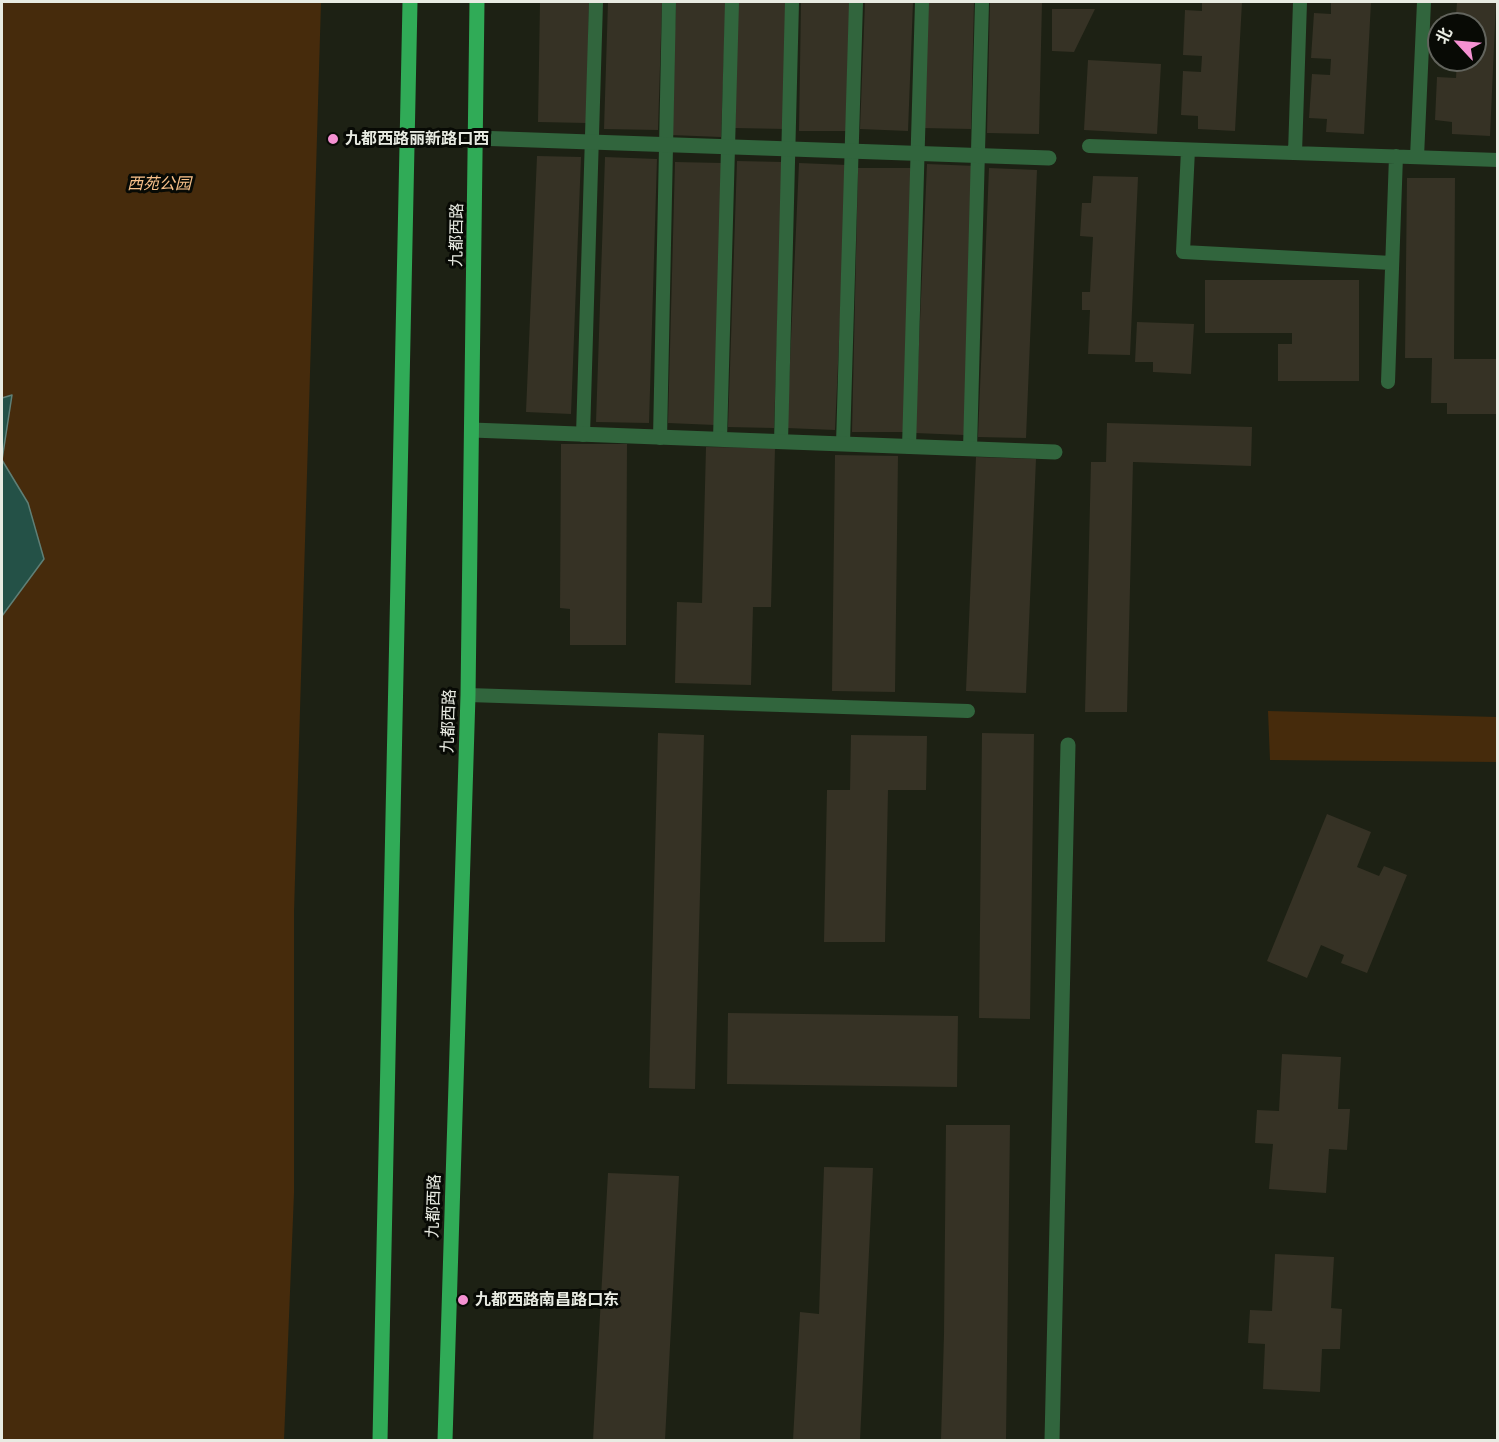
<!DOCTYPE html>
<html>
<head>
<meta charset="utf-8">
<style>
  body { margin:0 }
  #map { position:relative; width:1499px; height:1442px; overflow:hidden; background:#1d2114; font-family:Literata,"Noto Sans SC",serif }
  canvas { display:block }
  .frame { position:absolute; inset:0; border:3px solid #e8ebe2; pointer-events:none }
  .north { position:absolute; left:1427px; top:12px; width:60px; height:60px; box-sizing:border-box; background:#080a05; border:2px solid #62645d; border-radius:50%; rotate:296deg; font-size:16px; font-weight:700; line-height:24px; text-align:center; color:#e8ebe2 }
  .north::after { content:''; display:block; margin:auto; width:21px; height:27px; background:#f591d2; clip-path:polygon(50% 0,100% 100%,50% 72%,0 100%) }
</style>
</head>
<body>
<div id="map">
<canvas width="1499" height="1442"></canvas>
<div class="frame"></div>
<div class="north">北</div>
</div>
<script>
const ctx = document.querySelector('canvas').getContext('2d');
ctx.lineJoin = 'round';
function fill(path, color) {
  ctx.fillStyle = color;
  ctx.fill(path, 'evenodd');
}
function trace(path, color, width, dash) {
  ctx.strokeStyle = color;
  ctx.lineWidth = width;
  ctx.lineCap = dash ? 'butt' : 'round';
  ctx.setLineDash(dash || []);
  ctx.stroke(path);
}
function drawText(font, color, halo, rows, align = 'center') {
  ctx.font = font + ' Literata,"Noto Sans SC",serif';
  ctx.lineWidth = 6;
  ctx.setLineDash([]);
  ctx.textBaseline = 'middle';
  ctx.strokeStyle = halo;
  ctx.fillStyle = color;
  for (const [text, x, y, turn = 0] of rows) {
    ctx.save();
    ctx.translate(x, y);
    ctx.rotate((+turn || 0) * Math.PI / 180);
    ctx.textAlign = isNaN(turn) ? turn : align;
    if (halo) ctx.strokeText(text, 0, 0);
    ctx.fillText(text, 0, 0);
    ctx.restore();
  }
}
fill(new Path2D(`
  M 2,2 L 321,2 L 294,912 L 294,1193 L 284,1440 L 2,1440 Z
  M 1268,711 L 1497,717 L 1497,762 L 1270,760 Z`), '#462b0c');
const water = new Path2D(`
  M 12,395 L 2,460 L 28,503 L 44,559 L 2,616 L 2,398 Z`);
fill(water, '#245147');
trace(water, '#5f7f76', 1.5);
fill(new Path2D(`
  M 540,2 L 589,2 L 587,123 L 538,122 Z
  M 608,2 L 662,2 L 658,130 L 604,129 Z
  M 676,2 L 726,2 L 721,137 L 671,135 Z
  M 737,2 L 788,2 L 785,129 L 735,128 Z
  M 801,2 L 854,2 L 851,131 L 799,131 Z
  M 865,2 L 913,2 L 908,131 L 860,129 Z
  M 925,2 L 974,2 L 971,129 L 922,128 Z
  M 990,2 L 1042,2 L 1039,134 L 987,133 Z
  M 1202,2 L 1242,2 L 1235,131 L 1198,129 L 1198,116 L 1181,115 L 1183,71 L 1201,72 L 1202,56 L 1183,55 L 1185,10 L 1202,11 Z
  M 1331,2 L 1371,2 L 1364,134 L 1326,132 L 1327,119 L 1309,118 L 1312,74 L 1330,75 L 1331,59 L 1311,58 L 1314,13 L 1331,14 Z
  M 1457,2 L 1496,2 L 1490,136 L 1452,134 L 1452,122 L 1435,120 L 1437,77 L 1456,78 L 1457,60 L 1475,60 L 1475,24 L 1439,24 L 1440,16 L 1456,16 Z
  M 1052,9 L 1095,9 L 1074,52 L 1052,51 Z
  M 1088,60 L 1161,64 L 1157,134 L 1084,130 Z
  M 537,156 L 581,157 L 571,414 L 526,412 Z
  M 605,157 L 657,159 L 649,423 L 596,422 Z
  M 737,161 L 783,162 L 774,428 L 728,427 Z
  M 675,162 L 722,163 L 715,425 L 668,423 Z
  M 799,163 L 847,165 L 835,430 L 787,428 Z
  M 927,164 L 976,166 L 964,435 L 915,433 Z
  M 858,168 L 913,168 L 906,432 L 852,432 Z
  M 989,168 L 1037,170 L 1026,438 L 978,437 Z
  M 1093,176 L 1138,177 L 1130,355 L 1088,354 L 1090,310 L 1082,310 L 1082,292 L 1090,292 L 1093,237 L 1080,236 L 1082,203 L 1091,203 Z
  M 1407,178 L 1455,178 L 1454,359 L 1498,359 L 1496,414 L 1447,414 L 1447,403 L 1431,403 L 1432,358 L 1405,358 Z
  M 1205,280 L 1359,280 L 1359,381 L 1278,381 L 1278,344 L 1292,344 L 1292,333 L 1205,333 Z
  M 1137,322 L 1194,324 L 1191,374 L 1153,372 L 1153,362 L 1135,362 Z
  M 1107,423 L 1252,427 L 1251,466 L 1133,462 L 1127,712 L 1085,712 L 1091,462 L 1106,462 Z
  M 561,444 L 627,444 L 626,645 L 570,645 L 570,609 L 560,608 Z
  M 706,447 L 775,448 L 771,607 L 753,607 L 751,685 L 675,683 L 677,602 L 702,603 Z
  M 835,455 L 898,456 L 895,692 L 832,691 Z
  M 976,457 L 1036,459 L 1026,693 L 966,691 Z
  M 658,733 L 704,735 L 695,1089 L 649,1088 Z
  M 982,733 L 1034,734 L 1030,1019 L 979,1018 Z
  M 851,735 L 927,736 L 926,790 L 888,790 L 885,942 L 824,942 L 827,790 L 850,790 Z
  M 1327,814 L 1371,832 L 1357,867 L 1379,876 L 1384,866 L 1407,875 L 1367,973 L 1341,963 L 1344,955 L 1321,945 L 1307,978 L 1267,961 Z
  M 728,1013 L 958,1016 L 957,1087 L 727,1084 Z
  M 1282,1054 L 1341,1057 L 1338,1109 L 1350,1109 L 1347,1150 L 1329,1149 L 1326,1193 L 1269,1189 L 1273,1144 L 1255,1143 L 1257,1110 L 1279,1111 Z
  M 946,1125 L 1010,1125 L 1006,1440 L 941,1440 L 944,1334 Z
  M 824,1167 L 873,1168 L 860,1440 L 793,1440 L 800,1312 L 819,1314 Z
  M 608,1173 L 679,1176 L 665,1440 L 593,1440 Z
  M 1275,1254 L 1334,1257 L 1331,1308 L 1342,1309 L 1340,1349 L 1322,1349 L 1320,1392 L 1263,1389 L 1265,1344 L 1248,1343 L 1250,1310 L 1272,1311 Z`), '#363225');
trace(new Path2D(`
  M 1089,146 L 1498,160
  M 1188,150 L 1183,252 L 1392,263
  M 1295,153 L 1300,2
  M 1417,157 L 1424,2
  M 1388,382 L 1396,156
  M 583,435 L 596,2
  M 660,438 L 669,2
  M 720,439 L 732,2
  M 781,442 L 792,2
  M 843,444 L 856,2
  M 909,447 L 922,2
  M 970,449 L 982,2
  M 468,695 L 968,711`), '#31653d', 14);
trace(new Path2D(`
  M 476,138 L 1049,158
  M 472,430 L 1055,452
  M 1052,1440 L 1068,745`), '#31653d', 15);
trace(new Path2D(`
  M 380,1440 L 410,2
  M 445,1440 L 468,695 L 477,2`), '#30ab57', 15);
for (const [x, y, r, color] of [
  [333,139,6,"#f591d2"],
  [463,1300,6,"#f591d2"]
]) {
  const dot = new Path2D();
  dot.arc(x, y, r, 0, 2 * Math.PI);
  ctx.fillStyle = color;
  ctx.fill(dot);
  trace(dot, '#080a05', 2);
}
drawText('bold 16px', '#e8ebe2', '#080a05', [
  ["九都西路丽新路口西",345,139],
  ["九都西路南昌路口东",475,1300]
], 'left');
drawText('italic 16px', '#f9c18a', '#080a05', [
  ["西苑公园",159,184]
]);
drawText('16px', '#e8ebe2', '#080a05', [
  ["九都西路",457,235,-89],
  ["九都西路",449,721,-88],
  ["九都西路",434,1206,-88]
]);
</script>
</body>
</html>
